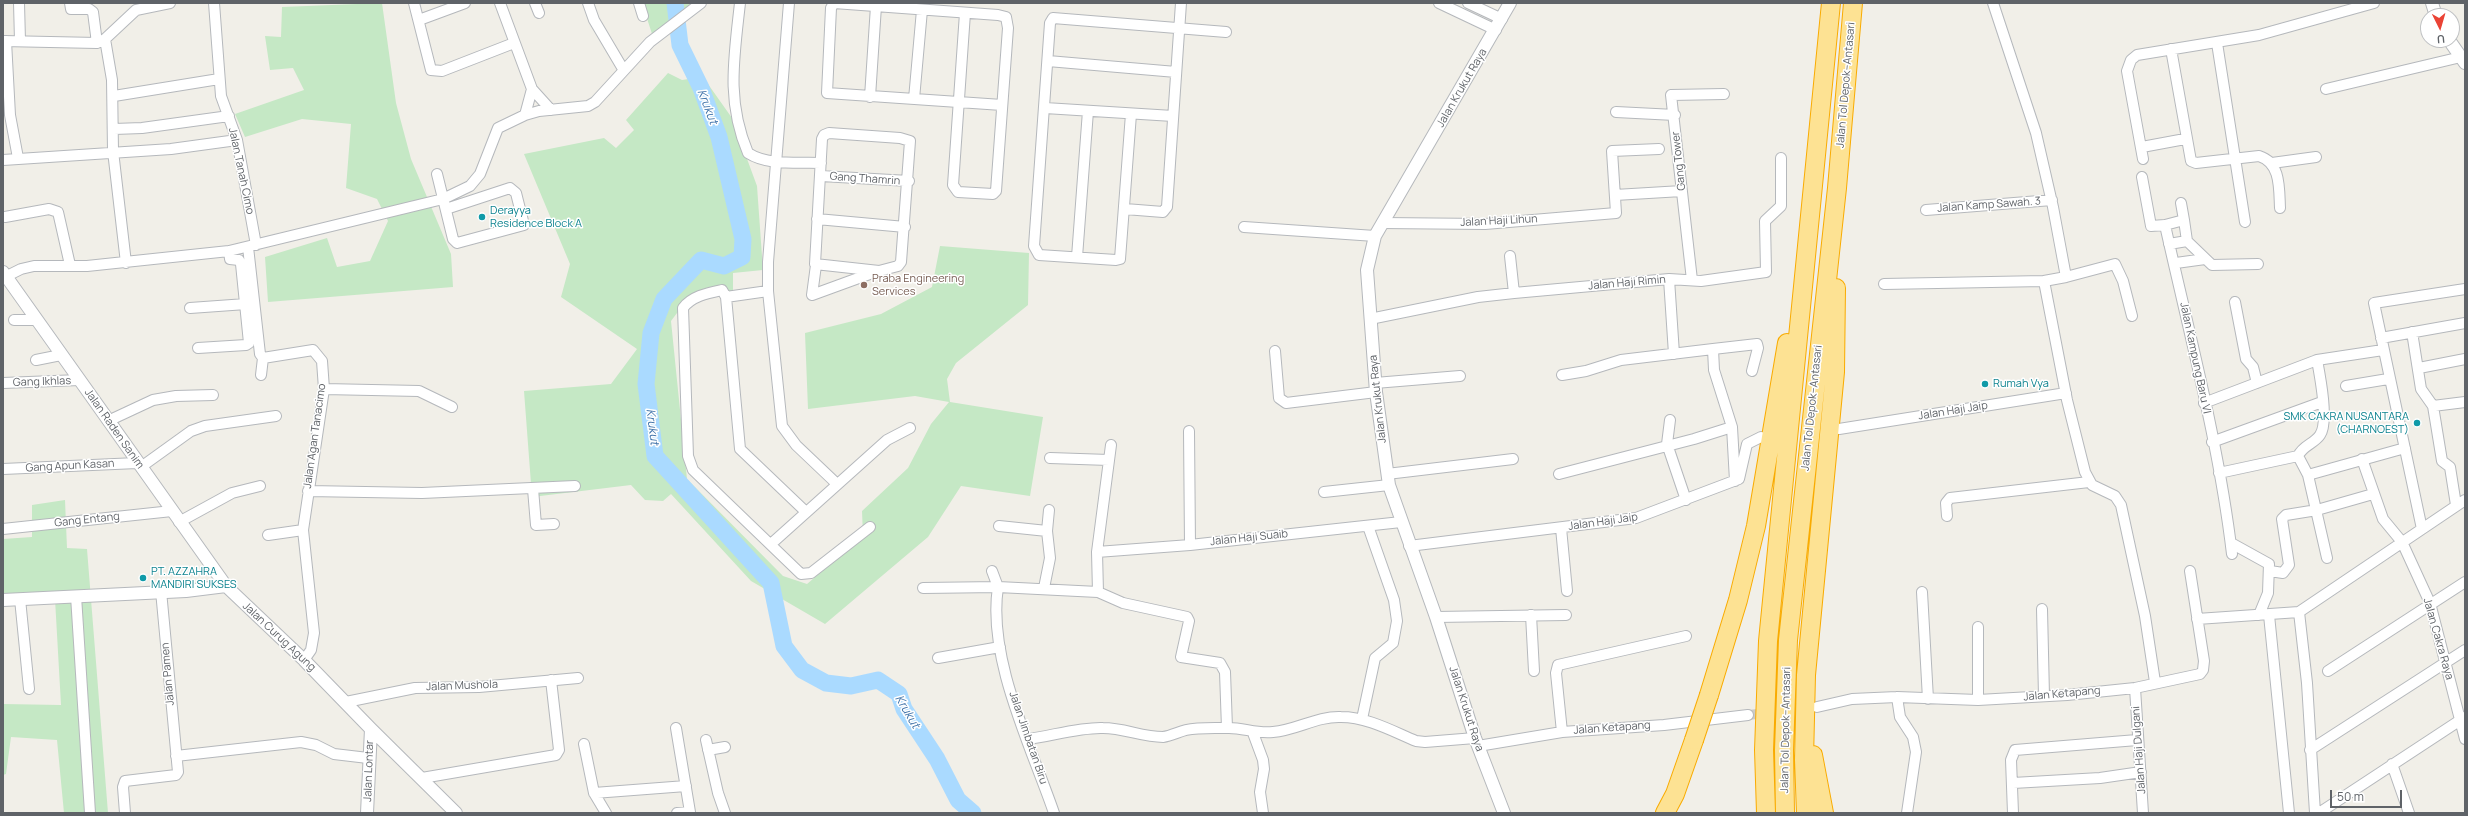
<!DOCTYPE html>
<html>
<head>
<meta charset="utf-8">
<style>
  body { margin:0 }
  #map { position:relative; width:2468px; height:816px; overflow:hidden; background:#f1efe8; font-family:Manrope,sans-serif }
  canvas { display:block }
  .frame { position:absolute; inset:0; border:4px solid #5f6368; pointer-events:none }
  .north { position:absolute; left:2420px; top:8px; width:40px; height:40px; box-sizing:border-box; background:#fff; border:1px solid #bfc1c3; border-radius:50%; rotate:175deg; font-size:11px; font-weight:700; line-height:16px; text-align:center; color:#5f6368 }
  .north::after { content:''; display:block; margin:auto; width:14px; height:18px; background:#ea4335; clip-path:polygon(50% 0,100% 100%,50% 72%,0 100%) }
  .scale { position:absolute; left:2330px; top:790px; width:72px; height:18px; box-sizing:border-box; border:2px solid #5f6368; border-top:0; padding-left:5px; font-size:12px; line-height:14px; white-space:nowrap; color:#5f6368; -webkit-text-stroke:3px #fff; paint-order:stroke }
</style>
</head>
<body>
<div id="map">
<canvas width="2468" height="816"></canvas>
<div class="frame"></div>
<div class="north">U</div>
<div class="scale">50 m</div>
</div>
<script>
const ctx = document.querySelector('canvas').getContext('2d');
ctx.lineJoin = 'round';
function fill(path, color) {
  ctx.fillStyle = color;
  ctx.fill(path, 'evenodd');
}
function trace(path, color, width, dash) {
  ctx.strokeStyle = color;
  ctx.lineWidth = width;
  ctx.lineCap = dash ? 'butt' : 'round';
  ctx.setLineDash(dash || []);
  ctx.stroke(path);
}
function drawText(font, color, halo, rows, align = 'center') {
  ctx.font = font + ' Manrope,sans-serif';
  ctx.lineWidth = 3;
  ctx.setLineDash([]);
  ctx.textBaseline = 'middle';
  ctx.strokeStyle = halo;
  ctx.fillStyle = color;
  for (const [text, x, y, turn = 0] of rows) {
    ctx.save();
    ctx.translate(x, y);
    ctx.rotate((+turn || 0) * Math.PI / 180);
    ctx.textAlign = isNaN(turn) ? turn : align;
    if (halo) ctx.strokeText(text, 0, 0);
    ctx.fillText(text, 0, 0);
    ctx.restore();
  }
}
fill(new Path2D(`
  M 382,3 L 396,103 L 411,159 L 451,254 L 453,287 L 268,302 L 265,257 L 327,238 L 337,267 L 370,261 L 388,221 L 377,199 L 346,188 L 351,124 L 302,119 L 245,137 L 235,114 L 304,90 L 293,68 L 270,70 L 265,36 L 281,37 L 282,7 Z
  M 642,3 L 696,3 L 653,37 Z
  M 668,73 L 682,80 L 703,77 L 732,118 L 757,186 L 763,270 L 733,273 L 733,291 L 686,301 L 671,321 L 687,479 L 783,576 L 807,584 L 863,536 L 862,511 L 908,468 L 931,424 L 949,402 L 915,396 L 808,409 L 805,333 L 881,314 L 932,287 L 940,246 L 1029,253 L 1028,305 L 956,363 L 947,379 L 950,402 L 1043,417 L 1030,496 L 961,486 L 928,537 L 825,624 L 751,581 L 671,494 L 663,501 L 645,500 L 631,485 L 532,497 L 524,391 L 611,384 L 637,349 L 561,297 L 570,264 L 524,154 L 604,138 L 616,148 L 634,130 L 626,120 Z
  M 65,500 L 67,548 L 87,549 L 108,813 L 64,813 L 57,740 L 11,737 L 6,774 L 3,775 L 3,704 L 61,705 L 55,599 L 3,602 L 3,539 L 32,537 L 32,505 Z`), '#c5e8c5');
trace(new Path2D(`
  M 675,3 L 680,45 L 701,88 L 719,137 L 743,239 L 742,257 L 724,266 L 701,260 L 664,299 L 651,333 L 646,384 L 655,456 L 771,583 L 784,646 L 802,670 L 826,683 L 851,686 L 878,680 L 899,694 L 904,709 L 937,759 L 958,800 L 973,813`), '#aadaff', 17);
trace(new Path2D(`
  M 1748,715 L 1809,708`), '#ccccc8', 10, [10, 5]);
const minor = new Path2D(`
  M 19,3 L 20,41
  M 70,3 L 71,9 L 89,9 L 93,12 L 97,43
  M 214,3 L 221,96 L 237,140 L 256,245
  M 414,3 L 431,70 L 442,71 L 514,43
  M 500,3 L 532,89 L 551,110
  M 535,3 L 539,13
  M 588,3 L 594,20 L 623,69
  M 639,3 L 643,16
  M 740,3 C 734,58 726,101 748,153 C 768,166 798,162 821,163
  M 789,3 L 768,262 L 768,291 L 782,426 L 796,445 L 836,483
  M 834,3 L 998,15 L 1006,17 L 1008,28 L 996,191 L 993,194 L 958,192 L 953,185 L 965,13
  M 834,3 L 831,8 L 827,93 L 1002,105
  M 1439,3 L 1496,30
  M 1468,3 L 1502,19
  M 419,20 L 465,3
  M 105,39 L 112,80 L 113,151 L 126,263
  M 3,41 L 97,43 L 105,39 L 136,10 L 170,3
  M 6,41 L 10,115 L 18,158
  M 2217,43 L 2245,222
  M 2171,49 L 2191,161 L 2196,163 L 2259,156 C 2281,163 2279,188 2280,208
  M 1048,61 L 1176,72
  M 2326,89 L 2461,57
  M 114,96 L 219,79
  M 870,97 L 876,6
  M 914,99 L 922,10
  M 1045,108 L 1173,116
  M 1616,112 L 1675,115
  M 1131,114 L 1120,259 L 1116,260 L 1039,255 L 1034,246 L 1050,23 L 1053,18 L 1226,32
  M 525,115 L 532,89
  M 114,129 L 142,128 L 229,116
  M 829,133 L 900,138 L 910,141 L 901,262 L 898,266 L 879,271 L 815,264 L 822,139 L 824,135 Z
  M 2142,147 L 2185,139
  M 2143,159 L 2127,71 L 2131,60 L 2137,55 L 2259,35 L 2374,3
  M 3,160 L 171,149 L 237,140
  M 2272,163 L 2316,157
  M 437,174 L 453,239 L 457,243 L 524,225 L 516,193 L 510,188 L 446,209
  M 821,176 L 909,181
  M 2142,177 L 2151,226 L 2165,225 C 2189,333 2219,444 2232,554
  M 1615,195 L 1682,191
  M 1125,209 L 1163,212 L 1167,207 L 1181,3
  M 1926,210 L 2052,200
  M 5,217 L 49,209 L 58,212 L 70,265
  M 817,219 L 905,227
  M 2184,220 L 2187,241
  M 1382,223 L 1485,224 L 1616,213 L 1612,151 L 1659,149
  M 2165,225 L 2184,220 L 2181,203
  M 1244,227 L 1375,236
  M 2169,244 L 2187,241 L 2212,265 L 2258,264
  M 248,247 L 260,354 L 263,358
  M 1510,256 L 1514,293
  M 1077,257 L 1088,111
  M 2176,263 L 2205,259
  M 816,265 L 812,295 L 875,272
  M 2066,277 L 2115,264 L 2123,281 L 2132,316
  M 3,278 L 21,269 L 34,266 L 87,266 L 229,251 L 443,199 L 470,186 L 480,174 L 498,128 L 525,115 L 539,111 L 588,106 L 595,102 L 650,42 L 701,3
  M 1669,279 L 1674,354
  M 1692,280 L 1671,95 L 1724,94
  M 2044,281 L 2067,400 L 2085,472 L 2092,485 L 2115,496 L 2121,505 L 2145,616 L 2155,682
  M 1884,284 L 2044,281 L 2066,277 L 2053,207 L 2036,133 L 1993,3
  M 726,297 L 768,291
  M 2235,302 L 2246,359 L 2253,367 L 2257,383
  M 190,308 L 246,304
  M 1370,319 L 1478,297 L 1514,293 L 1669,279 L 1701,281 L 1766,272 L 1765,221 L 1781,206 L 1781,158
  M 14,320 L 37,320
  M 2412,332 L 2421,389 L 2433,406 L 2442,461 L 2450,467 L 2456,505
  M 2381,338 L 2465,323
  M 198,348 L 246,345 L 249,343 L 241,264 L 239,260 L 230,259 L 229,251
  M 1713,349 L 1757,344 L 1758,348 L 1752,371
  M 1275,351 L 1279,398 L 1286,403 L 1376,392
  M 263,358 L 313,350 L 322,361 L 324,389 L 303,530 L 314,633 L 311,650 L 304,660
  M 36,360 L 61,355
  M 2419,368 L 2465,359
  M 261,375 L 263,358
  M 3,383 L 80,380
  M 1375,383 L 1460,376
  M 2346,386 L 2388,379
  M 324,389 L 419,391 L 452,407
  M 2204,403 L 2317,360 L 2383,350
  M 2433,406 L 2465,402
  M 1670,420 L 1667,444 L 1686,500
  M 108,421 L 153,400 L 176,396 L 213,395
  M 1732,427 L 1735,481
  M 1839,429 L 2066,393
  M 1189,431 L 1190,545
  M 2212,442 L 2322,402
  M 2298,456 C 2303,445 2314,444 2320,435 C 2329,422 2320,376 2317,360
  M 2298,456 L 2308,475 L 2327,558
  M 1050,458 L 1109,460
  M 2362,459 L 2383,519 L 2402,542 L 2430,603 L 2465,739
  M 141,467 L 191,431 L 205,426 L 276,416
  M 3,469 L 137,463
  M 2219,473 L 2298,456
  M 1387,474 L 1513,459
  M 1559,474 L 1694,439 L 1732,427 L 1714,370 L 1713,349 L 1621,360 L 1586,371 L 1562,375
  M 2308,475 L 2405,448
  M 533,489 L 536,525 L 554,524
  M 308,491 L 422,493 L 575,486
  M 1324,492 L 1389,485
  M 806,512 L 740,449 L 726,297 L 722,290 C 708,293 692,296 683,308 L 688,456 L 693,470 L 801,574 L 811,573 L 870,527
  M 1947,516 L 1946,503 L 1950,498 L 2089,482
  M 179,522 L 232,493 L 260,486
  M 999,526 L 1047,531
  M 1561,528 L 1567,591
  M 3,529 L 172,511
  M 2422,529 L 2374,303 L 2465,289
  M 268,535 L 303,530
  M 2231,543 L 2269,564 L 2268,593 L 2259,615
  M 771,544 L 887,440 L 910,428
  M 1409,546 L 1636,518 L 1739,479 L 1747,444 L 1761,437
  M 1097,552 L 1190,545 L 1401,522
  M 2270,571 L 2283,573 L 2289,565 L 2282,519 L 2286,515 L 2317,510 L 2373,494
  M 923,588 L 998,587 L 992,571
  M 1044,588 L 1050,558 L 1047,531 L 1049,510
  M 1098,592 L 1123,603 L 1187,617 L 1189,621 L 1181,657 L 1220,663 L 1225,672 L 1227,728
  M 1922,592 L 1928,699
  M 76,596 L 90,813
  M 20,599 L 29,689
  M 2042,609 L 2044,696
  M 2299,612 L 2307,683 L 2315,813
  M 1531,615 L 1534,671
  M 2269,615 L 2289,813
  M 1436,617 L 1566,615
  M 2197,619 L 2299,612 L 2465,500
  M 938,658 L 1000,647
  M 2328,671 L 2465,582
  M 2135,688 L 2143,813
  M 1897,697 L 1900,717 L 1913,737 L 1916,752 L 1907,813
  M 1978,700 L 1978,627
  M 346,702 L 415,688 L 479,687 L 578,678
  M 1817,707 L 1852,699 L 1897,697 L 1978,700 L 2067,695 L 2135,688 L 2200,674 L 2203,670 L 2204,661 L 2190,571
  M 1362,719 L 1375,658 L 1393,643 L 1397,621 L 1394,600 L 1368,526
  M 676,728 L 690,812 L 677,813
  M 1562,732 L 1556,673 L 1558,665 L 1686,636
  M 1253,733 L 1263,760 L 1264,769 L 1260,792 L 1263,813
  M 1028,739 C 1051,736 1081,727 1103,728 C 1124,728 1142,737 1163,737 C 1171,736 1178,732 1186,730 C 1199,727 1215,728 1229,728 C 1244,728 1257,734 1273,732 C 1297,730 1317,716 1341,717 C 1367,717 1392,731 1416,741 L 1425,742 L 1475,738
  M 706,740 L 718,793 L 725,813
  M 584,744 L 594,793 L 606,813
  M 1478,746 L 1562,732 L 1664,725 L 1748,715
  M 708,750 L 725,747
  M 2310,750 L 2465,650
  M 176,756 L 301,742 L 316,745 L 334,754 L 368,758
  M 2392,764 L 2409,813
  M 422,778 L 556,755 L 559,750 L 551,680
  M 2013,783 L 2100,778 L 2141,772
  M 594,793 L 686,786
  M 125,813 L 123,787 L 125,781 L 176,775 L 178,772 L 161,591
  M 1054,813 C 1031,746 987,658 998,587 L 1098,592 L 1097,552 L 1111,445
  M 2013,813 L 2011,760 L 2015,750 L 2137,740
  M 2319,813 L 2465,717`);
const tertiary = new Path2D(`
  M 2432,3 L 2436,16
  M 2449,40 L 2465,63
  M 3,272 L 226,586 L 304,660 L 371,729 L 456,813
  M 3,600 L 186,591 L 226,586
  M 367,813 L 371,729
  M 1504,813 L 1475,738 L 1436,617 L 1389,485 L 1376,392 L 1367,270 L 1375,236 L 1510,3`);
const motorway = new Path2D(`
  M 1709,695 L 1738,600 L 1756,526 L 1787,343
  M 1813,755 L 1824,813
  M 1665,813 L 1675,794 L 1694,740
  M 1766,813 L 1764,750 L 1768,641 L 1831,3
  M 1785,813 L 1784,750 L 1788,640 L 1837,188 L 1853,3
  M 1806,813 L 1804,760 L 1806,675 L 1835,372 L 1836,288`);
trace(minor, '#b5b8bc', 12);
trace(tertiary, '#b5b8bc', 14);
trace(motorway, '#f9ab00', 20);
trace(minor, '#fff', 10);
trace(tertiary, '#fff', 12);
trace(motorway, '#fde293', 18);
const motorwayBridge = new Path2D(`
  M 1694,740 L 1709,695`);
trace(motorwayBridge, '#f9ab00', 20, []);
trace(motorwayBridge, '#fde293', 18);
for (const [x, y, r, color] of [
  [482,217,4,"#0f9aa8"],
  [864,285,4,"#8d6e63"],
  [1985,384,4,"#0f9aa8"],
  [2417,423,4,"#0f9aa8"],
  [143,578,4,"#0f9aa8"]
]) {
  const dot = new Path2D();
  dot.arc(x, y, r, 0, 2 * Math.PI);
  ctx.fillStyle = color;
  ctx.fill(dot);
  trace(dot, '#fff', 1.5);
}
drawText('11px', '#5f6368', '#fff', [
  ["Jalan Tol Depok–Antasari",1846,85,-85],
  ["Jalan Krukut Raya",1462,88,-60],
  ["Gang Tower",1679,161,-96],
  ["Jalan Tanah Cimo",241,171,78],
  ["Gang Thamrin",865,179,4],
  ["Jalan Kamp Sawah. 3",1989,205,-4],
  ["Jalan Haji Lihun",1499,221,-3],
  ["Jalan Haji Rimin",1627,283,-5],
  ["Jalan Kampung Baru VI",2195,358,78],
  ["Gang Ikhlas",42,382,-2],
  ["Jalan Krukut Raya",1378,399,-96],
  ["Jalan Tol Depok–Antasari",1812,408,-84],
  ["Jalan Haji Jaip",1953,411,-9],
  ["Jalan Raden Sanim",114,429,55],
  ["Jalan Agan Tanacimo",315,436,-82],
  ["Gang Apun Kasan",70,466,-3],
  ["Gang Entang",87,520,-6],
  ["Jalan Haji Jaip",1603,522,-8],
  ["Jalan Haji Suaib",1249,538,-6],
  ["Jalan Curug Agung",279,637,43],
  ["Jalan Cakra Raya",2438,639,74],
  ["Jalan Pamen",168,674,-95],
  ["Jalan Mushola",462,686,-2],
  ["Jalan Ketapang",2062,694,-5],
  ["Jalan Krukut Raya",1466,709,72],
  ["Jalan Ketapang",1612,728,-4],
  ["Jalan Tol Depok–Antasari",1786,730,-89],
  ["Jalan Jimbatan Biru",1028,738,71],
  ["Jalan Haji Dulgani",2139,750,-94],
  ["Jalan Lontar",369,771,-88]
]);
drawText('11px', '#0d838f', '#fff', [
  ["Derayya",490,211],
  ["Residence Block A",490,224],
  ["Rumah Vya",1993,384],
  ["SMK CAKRA NUSANTARA",2409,417,"right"],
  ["(CHARNOEST)",2409,430,"right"],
  ["PT. AZZAHRA",151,572],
  ["MANDIRI SUKSES",151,585]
], 'left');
drawText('11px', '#785e54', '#fff', [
  ["Praba Engineering",872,279],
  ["Services",872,292]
], 'left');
drawText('italic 12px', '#4174aa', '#fff', [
  ["Krukut",707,107,69],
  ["Krukut",652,427,83],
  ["Krukut",907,712,59]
]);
</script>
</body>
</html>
